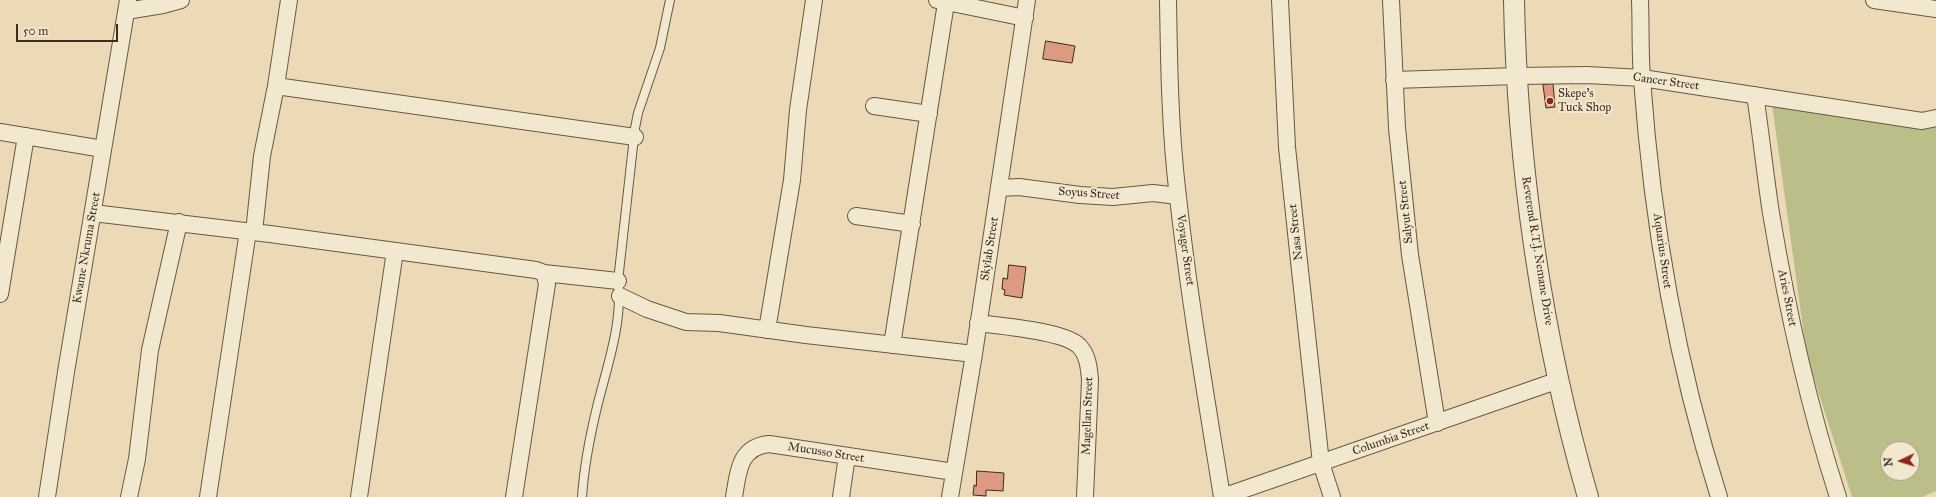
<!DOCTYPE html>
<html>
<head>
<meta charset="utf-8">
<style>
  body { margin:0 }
  #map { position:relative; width:1936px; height:497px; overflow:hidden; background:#ebdab5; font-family:"IM FELL Great Primer",serif }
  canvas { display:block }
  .north { position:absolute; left:1880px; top:441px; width:40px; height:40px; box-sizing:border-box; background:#f2e7cf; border:1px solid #aa9c89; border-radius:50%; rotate:266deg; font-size:11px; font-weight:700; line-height:16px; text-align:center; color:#3d2c1f }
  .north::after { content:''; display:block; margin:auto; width:14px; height:18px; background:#8f2418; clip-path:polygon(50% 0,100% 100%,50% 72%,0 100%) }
  .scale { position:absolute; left:16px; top:24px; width:102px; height:18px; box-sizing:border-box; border:2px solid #3d2c1f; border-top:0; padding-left:5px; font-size:12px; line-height:14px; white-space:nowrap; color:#3d2c1f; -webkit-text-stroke:3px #f2e7cf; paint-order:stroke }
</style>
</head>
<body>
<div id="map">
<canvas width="1936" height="497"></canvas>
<div class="north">N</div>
<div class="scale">50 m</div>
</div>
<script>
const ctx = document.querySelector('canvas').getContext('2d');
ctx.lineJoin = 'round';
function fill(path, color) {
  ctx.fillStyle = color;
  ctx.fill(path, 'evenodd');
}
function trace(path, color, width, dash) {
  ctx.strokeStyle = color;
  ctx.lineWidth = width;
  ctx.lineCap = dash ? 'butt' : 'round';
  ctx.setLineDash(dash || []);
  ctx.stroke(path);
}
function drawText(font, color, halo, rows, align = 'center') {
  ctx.font = font + ' "IM FELL Great Primer",serif';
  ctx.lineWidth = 4;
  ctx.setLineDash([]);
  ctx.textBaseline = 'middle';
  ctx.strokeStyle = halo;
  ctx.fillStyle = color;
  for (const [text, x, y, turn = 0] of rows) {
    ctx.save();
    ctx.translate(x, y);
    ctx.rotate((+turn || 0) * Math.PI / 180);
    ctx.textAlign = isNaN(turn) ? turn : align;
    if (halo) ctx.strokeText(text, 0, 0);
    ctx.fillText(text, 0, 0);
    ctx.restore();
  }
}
fill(new Path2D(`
  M 1771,97 L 1936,121 L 1936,491 L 1922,497 L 1852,497 L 1807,357 ZM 1888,449 L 1912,449 L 1912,473 L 1888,473 Z`), '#bcbe8a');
const building = new Path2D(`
  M 1046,41 L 1075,46 L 1072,63 L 1043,59 Z
  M 1553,84 L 1555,107 L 1546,108 L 1543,85 Z
  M 1009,265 L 1026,267 L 1022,298 L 1004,295 L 1005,290 L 1002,289 L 1003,278 L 1007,279 Z
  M 977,471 L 1004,473 L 1003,491 L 986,490 L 986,496 L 973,495 L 974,485 L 976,486 Z`);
fill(building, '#de9a81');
trace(building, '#3d2c1f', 1);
const service = new Path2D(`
  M 582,497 C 584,467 590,436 597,407 C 607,366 623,323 618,281 L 635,128 L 638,113 L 660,48 L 670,0`);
const minor = new Path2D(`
  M 937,0 L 1025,18
  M 1168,0 C 1169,66 1170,132 1178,197 C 1189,297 1206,397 1222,497
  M 1280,0 L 1287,147 L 1298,252 L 1321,463 L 1332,497
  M 1391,0 L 1397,128 L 1410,255 L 1437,423
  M 1640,0 C 1641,26 1640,53 1642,79 C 1652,220 1676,362 1719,497
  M 1874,0 L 1936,9
  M 126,11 L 163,5 L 181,0
  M 1394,80 L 1517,76 L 1587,75 L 1642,78 L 1922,121 L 1936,118
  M 276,86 L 635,137
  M 1755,95 C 1761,134 1765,174 1771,213 C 1787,309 1808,404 1838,497
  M 874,106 L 929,114
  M 0,132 L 103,149
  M 1000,188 L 1019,187 L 1080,195 L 1113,197 L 1153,193 L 1178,196
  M 93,213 L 270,234 L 536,270 L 544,273 L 618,281
  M 856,216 L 912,224
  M 254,232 L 262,156 L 276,86 L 289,0
  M 0,294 L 26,136
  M 620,296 L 647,309 L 686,322 L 719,323 L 806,335 L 974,354
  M 978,323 C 1001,326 1065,331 1079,346 C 1088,355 1089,368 1090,380 L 1085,497
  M 767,330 L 792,180 L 798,110 L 814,0
  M 892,345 L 946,3
  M 47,497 L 66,372 L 128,0
  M 129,497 L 137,459 L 150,350 L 179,222
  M 208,497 L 248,231
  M 359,497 L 395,251
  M 514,497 L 547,284 L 544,273
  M 734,497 C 738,472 739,447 769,444 L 954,472
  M 841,497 L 847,456
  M 950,497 L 974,354 L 1027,0
  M 1222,497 L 1559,380`);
const tertiary = new Path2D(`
  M 1514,0 C 1517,166 1542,338 1588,497`);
trace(service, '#685844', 10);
trace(minor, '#685844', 18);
trace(tertiary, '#685844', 22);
trace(service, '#f2e7cf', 8);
trace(minor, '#f2e7cf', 16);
trace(tertiary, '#f2e7cf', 20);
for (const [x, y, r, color] of [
  [1550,101,4,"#8f2418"]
]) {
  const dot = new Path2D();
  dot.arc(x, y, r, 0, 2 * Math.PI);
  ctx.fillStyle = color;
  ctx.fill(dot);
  trace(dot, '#f2e7cf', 1.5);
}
drawText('12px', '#3d2c1f', '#f2e7cf', [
  ["Cancer Street",1666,82,8],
  ["Soyus Street",1089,194,4],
  ["Salyut Street",1406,212,-96],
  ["Nasa Street",1296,232,-96],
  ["Kwame Nkruma Street",87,248,-80],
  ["Skylab Street",990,249,-81],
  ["Voyager Street",1185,250,82],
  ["Reverend R.T.J. Nemane Drive",1537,251,81],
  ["Aquarius Street",1662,251,82],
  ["Aries Street",1787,298,79],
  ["Magellan Street",1088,416,-88],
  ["Columbia Street",1391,439,-19],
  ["Mucusso Street",826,453,9]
]);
drawText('12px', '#3d2c1f', '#f2e7cf', [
  ["Skepe's",1558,94],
  ["Tuck Shop",1558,108]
], 'left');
</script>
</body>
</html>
